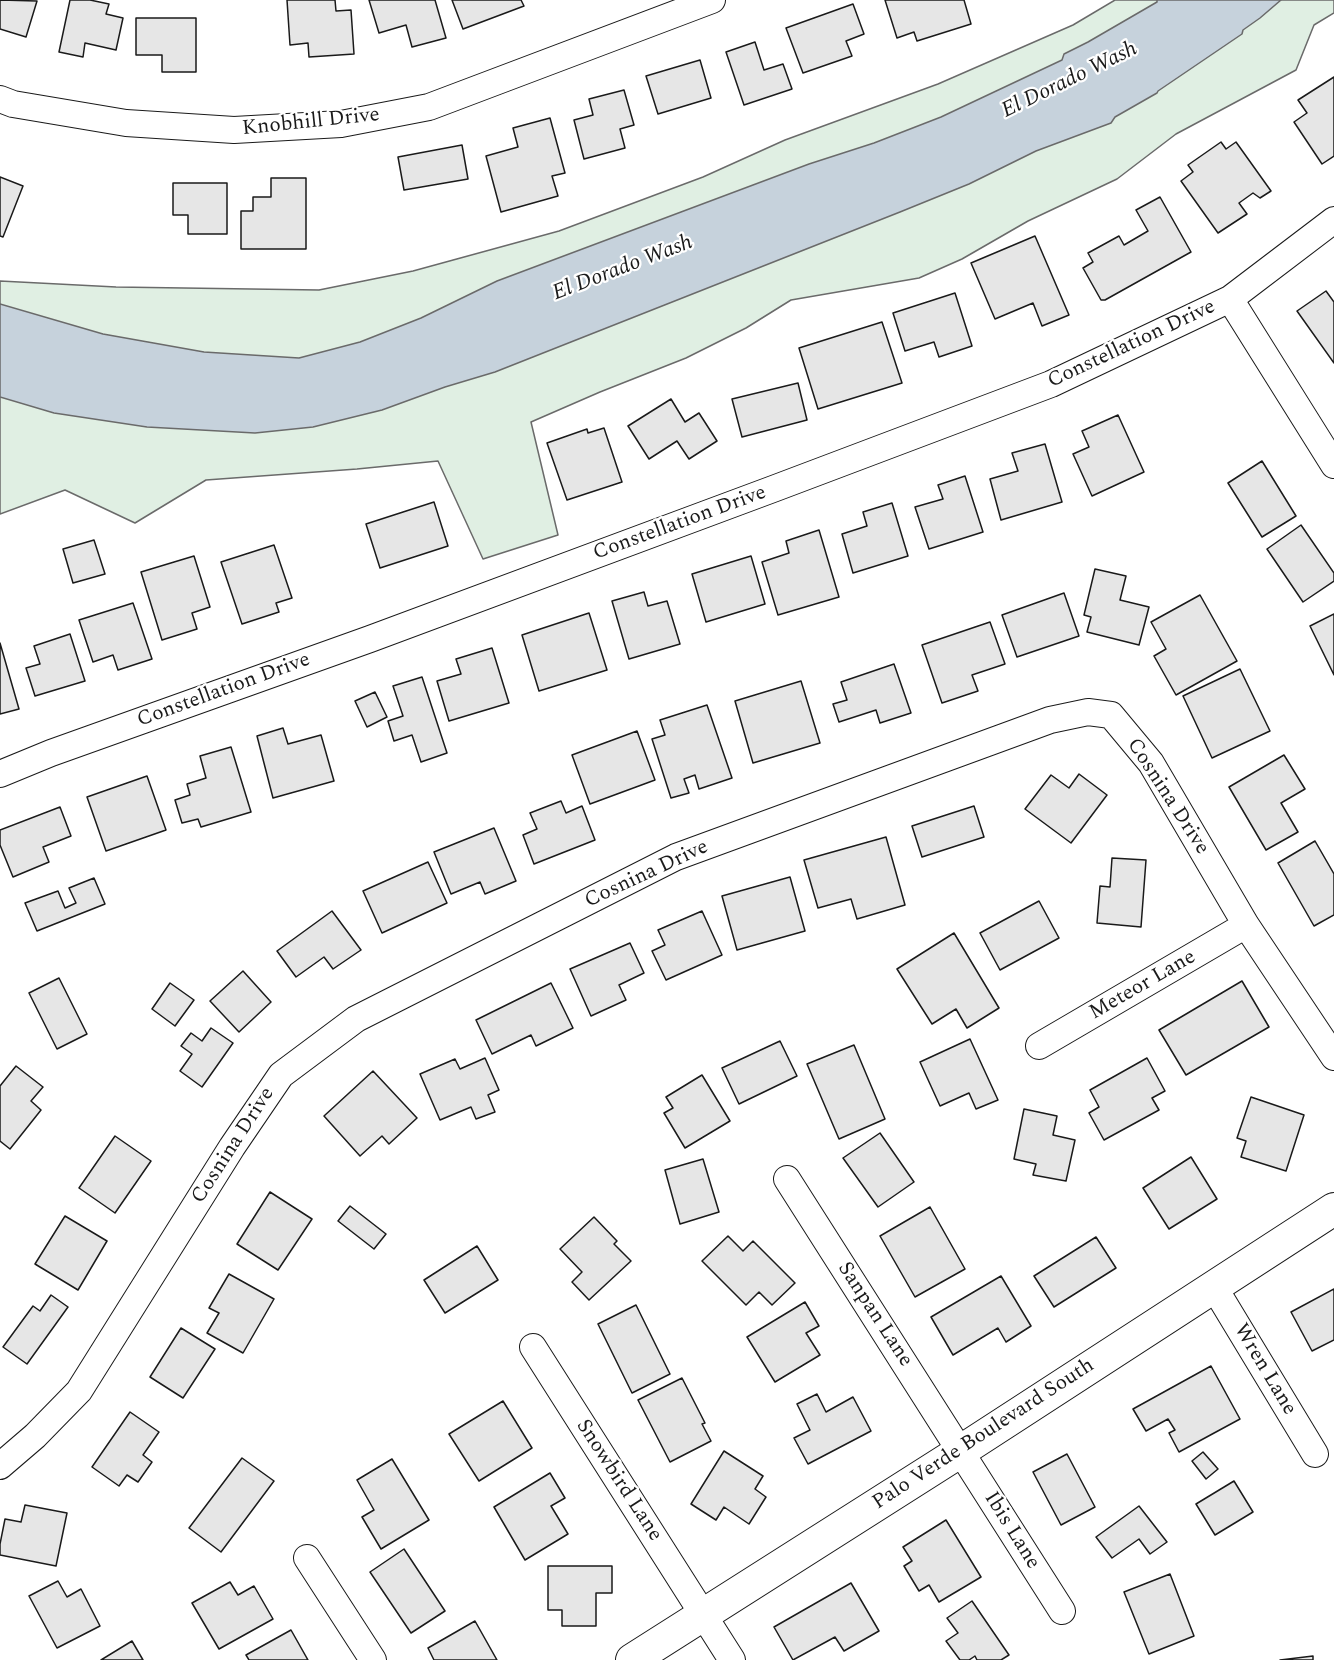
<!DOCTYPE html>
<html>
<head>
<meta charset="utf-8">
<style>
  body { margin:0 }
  canvas { display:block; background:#fff }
</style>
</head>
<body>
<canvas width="1334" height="1660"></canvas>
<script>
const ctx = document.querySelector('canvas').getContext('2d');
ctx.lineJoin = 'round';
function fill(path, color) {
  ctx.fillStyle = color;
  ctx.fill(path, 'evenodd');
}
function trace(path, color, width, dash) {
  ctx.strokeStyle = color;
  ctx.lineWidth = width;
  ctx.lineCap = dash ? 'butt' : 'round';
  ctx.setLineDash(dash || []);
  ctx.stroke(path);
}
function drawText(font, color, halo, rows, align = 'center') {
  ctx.font = font + ' Spectral,serif';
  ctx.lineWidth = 4.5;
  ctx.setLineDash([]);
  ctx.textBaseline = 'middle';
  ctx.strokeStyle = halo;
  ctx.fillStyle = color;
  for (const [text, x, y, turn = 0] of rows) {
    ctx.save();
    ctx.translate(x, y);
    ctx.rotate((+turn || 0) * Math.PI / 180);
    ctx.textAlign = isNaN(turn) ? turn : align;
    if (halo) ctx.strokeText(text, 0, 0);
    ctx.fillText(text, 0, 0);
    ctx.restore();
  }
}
const green = new Path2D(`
  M 1115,0 L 1334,0 L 1334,13 L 1314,25 L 1296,70 L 1176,134 L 1117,179 L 1028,221 L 962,259 L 919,278 L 791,300 L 746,328 L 686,358 L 600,392 L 531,422 L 558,535 L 483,559 L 438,461 L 357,469 L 206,480 L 135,523 L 65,490 L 0,514 L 0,281 L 116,287 L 319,290 L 413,271 L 559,231 L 703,177 L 785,140 L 938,84 L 1073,25 Z`);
fill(green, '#e0efe3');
trace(green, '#6a6a6a', 1.5);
const water = new Path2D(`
  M 1157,0 L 1281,0 L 1260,18 L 1243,30 L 1242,34 L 1158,91 L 1157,93 L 1115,117 L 1111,123 L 1036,151 L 969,184 L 900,212 L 495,372 L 445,387 L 382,410 L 313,427 L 255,433 L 147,427 L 54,413 L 0,397 L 0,304 L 103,334 L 204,352 L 299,358 L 360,342 L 421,318 L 497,281 L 809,164 L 874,143 L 941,117 L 1062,60 L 1064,54 L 1088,42 L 1157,2 Z`);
fill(water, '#c6d2dc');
trace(water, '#6a6a6a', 1.5);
const building = new Path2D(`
  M 0,0 L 37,1 L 26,37 L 0,29 Z
  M 70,0 L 90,0 L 109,4 L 106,14 L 123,18 L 116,50 L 85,43 L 83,57 L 59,52 Z
  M 287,0 L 335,0 L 336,11 L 351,10 L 354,54 L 309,57 L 308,43 L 290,45 Z
  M 369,0 L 435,0 L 446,38 L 412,47 L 406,25 L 379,33 Z
  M 452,0 L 521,0 L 524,6 L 463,29 Z
  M 885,0 L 964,0 L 971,24 L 917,41 L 914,32 L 897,38 Z
  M 853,4 L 864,34 L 846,41 L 852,56 L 803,73 L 786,28 Z
  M 136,18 L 196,18 L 196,72 L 162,72 L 162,55 L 136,55 Z
  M 755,42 L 764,70 L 783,64 L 792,89 L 744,105 L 726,52 Z
  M 700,60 L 711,98 L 658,114 L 646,76 Z
  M 1334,77 L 1334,156 L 1322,164 L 1294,122 L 1307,113 L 1298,100 Z
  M 624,90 L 634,125 L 620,129 L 625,148 L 584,159 L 574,120 L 593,115 L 589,99 Z
  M 550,118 L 565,173 L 552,176 L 558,196 L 501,212 L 486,156 L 518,147 L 513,128 Z
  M 1221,142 L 1226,149 L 1236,142 L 1271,191 L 1260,198 L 1253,193 L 1239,203 L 1247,214 L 1218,233 L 1181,181 L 1193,172 L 1188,165 Z
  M 462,145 L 468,179 L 404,190 L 398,157 Z
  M 0,177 L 23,186 L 3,237 L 0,236 Z
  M 271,178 L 306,178 L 306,249 L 241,249 L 241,211 L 253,211 L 253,197 L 271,197 Z
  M 173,183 L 227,183 L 227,234 L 188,234 L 188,215 L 173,215 Z
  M 1160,197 L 1191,252 L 1105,300 L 1101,300 L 1083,268 L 1093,262 L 1088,253 L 1119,236 L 1124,245 L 1148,231 L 1136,210 Z
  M 1035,236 L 1069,315 L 1042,326 L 1033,303 L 995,319 L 971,263 Z
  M 1326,291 L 1334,302 L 1334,363 L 1297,311 Z
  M 955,293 L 972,346 L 939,357 L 934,342 L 905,351 L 893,313 Z
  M 882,322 L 902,383 L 818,409 L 799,348 Z
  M 798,383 L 807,420 L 742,437 L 732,399 Z
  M 671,399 L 685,422 L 699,413 L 717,441 L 689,459 L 677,441 L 649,459 L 628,426 Z
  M 1118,415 L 1144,472 L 1092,496 L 1073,454 L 1089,447 L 1082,431 Z
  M 604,428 L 622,482 L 567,500 L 547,443 L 587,429 L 588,433 Z
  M 1045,444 L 1062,502 L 1001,520 L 990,479 L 1018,471 L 1012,453 Z
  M 1262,461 L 1296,516 L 1262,537 L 1228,483 Z
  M 965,476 L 983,532 L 929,549 L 915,507 L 943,499 L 938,485 Z
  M 434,502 L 448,546 L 380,568 L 366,524 Z
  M 892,503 L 908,556 L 853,573 L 842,534 L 867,526 L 863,512 Z
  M 1301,525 L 1334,573 L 1334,581 L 1303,602 L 1267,549 Z
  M 819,530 L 839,597 L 778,615 L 762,562 L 789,553 L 786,541 Z
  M 94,540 L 105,574 L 73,583 L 63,549 Z
  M 274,545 L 292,598 L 276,603 L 279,612 L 242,624 L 221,562 Z
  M 194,556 L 210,607 L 192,613 L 197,629 L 162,640 L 141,572 Z
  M 751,556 L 765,604 L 706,622 L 692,574 Z
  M 1095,569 L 1126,576 L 1120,600 L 1149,607 L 1139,645 L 1087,632 L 1091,617 L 1084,615 Z
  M 644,592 L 648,606 L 667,601 L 680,644 L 629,659 L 612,601 Z
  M 1064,593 L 1079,636 L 1017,657 L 1002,615 Z
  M 1200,595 L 1237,661 L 1176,695 L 1154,656 L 1166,649 L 1151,622 Z
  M 133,603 L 152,659 L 118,670 L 113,655 L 93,662 L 79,620 Z
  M 589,613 L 607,670 L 539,691 L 522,635 Z
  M 1334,614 L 1334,675 L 1310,626 Z
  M 990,622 L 1005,664 L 972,675 L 978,691 L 942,703 L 922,645 Z
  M 70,634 L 85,681 L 35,696 L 26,668 L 40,664 L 34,646 Z
  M 0,643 L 19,709 L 0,714 Z
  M 492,648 L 509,703 L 449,721 L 437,681 L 461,674 L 456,659 Z
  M 894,664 L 911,713 L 880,723 L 876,710 L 839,722 L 833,704 L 847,700 L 841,682 Z
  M 1240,669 L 1270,731 L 1212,758 L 1183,696 Z
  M 422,677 L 447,753 L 421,762 L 412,735 L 394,741 L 388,721 L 403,716 L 393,686 Z
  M 801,681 L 820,743 L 753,763 L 735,701 Z
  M 375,692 L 387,717 L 367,727 L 355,701 Z
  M 707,705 L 732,778 L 699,789 L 695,775 L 684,779 L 689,793 L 671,798 L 652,739 L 665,735 L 660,720 Z
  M 283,728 L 288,744 L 321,735 L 334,781 L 273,798 L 257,736 Z
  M 637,731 L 655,780 L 590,804 L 572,755 Z
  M 231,747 L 251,812 L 201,827 L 198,819 L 182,823 L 175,800 L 190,795 L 187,784 L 206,778 L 200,756 Z
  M 1284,755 L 1305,789 L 1281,803 L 1298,832 L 1266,850 L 1229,787 Z
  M 1079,774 L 1107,795 L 1071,843 L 1025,809 L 1051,775 L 1069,788 Z
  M 147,776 L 166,830 L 106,851 L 87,797 Z
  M 561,801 L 566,813 L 582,806 L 595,840 L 534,864 L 523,835 L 537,829 L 530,813 Z
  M 974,806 L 984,837 L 922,857 L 912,826 Z
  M 60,807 L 71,836 L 43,847 L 49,862 L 13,877 L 0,845 L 0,830 Z
  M 494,828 L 516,881 L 485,894 L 480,882 L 451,894 L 434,852 Z
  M 886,837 L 905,905 L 857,919 L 851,899 L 818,908 L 804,860 Z
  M 1315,841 L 1334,874 L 1334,915 L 1314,926 L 1278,863 Z
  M 1112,858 L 1146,860 L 1141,927 L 1097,923 L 1100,886 L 1110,887 Z
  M 428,862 L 447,903 L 382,933 L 363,891 Z
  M 790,877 L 805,931 L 737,950 L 722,896 Z
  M 94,878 L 105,904 L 37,931 L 25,903 L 58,891 L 65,908 L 76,903 L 69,888 Z
  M 1039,901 L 1059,938 L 1000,970 L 980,933 Z
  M 332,911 L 361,950 L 333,969 L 324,957 L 296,977 L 277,951 Z
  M 702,911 L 722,955 L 666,980 L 652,951 L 665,945 L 658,930 Z
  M 954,933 L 999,1008 L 967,1028 L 956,1009 L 932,1024 L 897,969 Z
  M 630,943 L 644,973 L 619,985 L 626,1000 L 591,1016 L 570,969 Z
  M 243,971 L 271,1002 L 239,1032 L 210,1001 Z
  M 59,978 L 87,1034 L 57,1049 L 29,993 Z
  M 1242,981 L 1269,1027 L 1186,1075 L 1159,1030 Z
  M 170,983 L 194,1000 L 175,1026 L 152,1009 Z
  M 551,983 L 573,1028 L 536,1046 L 531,1035 L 492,1054 L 476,1020 Z
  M 211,1028 L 233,1043 L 202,1087 L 180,1071 L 192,1054 L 181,1046 L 191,1033 L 202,1041 Z
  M 970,1039 L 998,1100 L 976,1109 L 969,1093 L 940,1106 L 920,1062 Z
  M 780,1041 L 797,1076 L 739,1104 L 722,1068 Z
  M 854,1045 L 885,1119 L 839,1139 L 807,1064 Z
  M 485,1058 L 499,1090 L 488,1095 L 495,1112 L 476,1119 L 471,1107 L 440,1120 L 420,1074 L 455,1059 L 460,1069 Z
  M 1147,1058 L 1165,1091 L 1152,1098 L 1159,1110 L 1104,1140 L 1089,1113 L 1099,1107 L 1090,1090 Z
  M 16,1066 L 43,1087 L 31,1101 L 41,1110 L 10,1149 L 0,1141 L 0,1086 Z
  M 373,1071 L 417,1118 L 389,1144 L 382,1136 L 360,1156 L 324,1116 Z
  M 702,1075 L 730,1121 L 685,1148 L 664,1113 L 673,1108 L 666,1097 Z
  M 1251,1097 L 1304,1115 L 1286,1171 L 1241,1157 L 1246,1141 L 1237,1138 Z
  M 1024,1109 L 1057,1116 L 1053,1135 L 1075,1140 L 1066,1181 L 1033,1175 L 1036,1164 L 1014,1159 Z
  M 880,1133 L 914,1182 L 878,1207 L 843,1158 Z
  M 115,1136 L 151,1161 L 115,1213 L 79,1188 Z
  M 1191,1157 L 1217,1199 L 1169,1229 L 1143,1188 Z
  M 703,1159 L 719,1212 L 680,1224 L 665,1170 Z
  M 270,1192 L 312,1219 L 278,1270 L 237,1244 Z
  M 350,1206 L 386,1234 L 374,1249 L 338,1221 Z
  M 930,1207 L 965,1269 L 915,1297 L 880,1236 Z
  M 65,1216 L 107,1241 L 78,1290 L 35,1264 Z
  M 594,1217 L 617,1241 L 614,1244 L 631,1261 L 589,1300 L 572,1282 L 582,1272 L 560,1249 Z
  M 728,1236 L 743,1251 L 753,1241 L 795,1283 L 772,1305 L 759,1292 L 746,1305 L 702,1261 Z
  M 1096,1237 L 1116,1268 L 1054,1307 L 1034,1276 Z
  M 477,1246 L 498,1280 L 445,1313 L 424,1280 Z
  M 229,1274 L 274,1299 L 243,1353 L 207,1333 L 219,1313 L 209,1308 Z
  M 1001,1276 L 1031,1326 L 1006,1342 L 998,1328 L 953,1355 L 931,1317 Z
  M 1334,1289 L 1334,1340 L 1312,1351 L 1291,1312 Z
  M 51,1295 L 68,1307 L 27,1364 L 3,1347 L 33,1306 L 40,1311 Z
  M 805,1302 L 819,1326 L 806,1333 L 820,1355 L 775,1382 L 747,1337 Z
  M 636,1305 L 670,1374 L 632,1393 L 598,1324 Z
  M 181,1328 L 215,1349 L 183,1398 L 150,1377 Z
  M 1211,1366 L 1240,1419 L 1179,1452 L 1169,1433 L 1175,1430 L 1168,1419 L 1146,1431 L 1133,1409 Z
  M 682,1378 L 705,1423 L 702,1424 L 711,1441 L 670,1462 L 638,1400 Z
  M 817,1394 L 826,1412 L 853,1397 L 871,1431 L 808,1464 L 794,1438 L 810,1430 L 797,1404 Z
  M 503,1401 L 532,1448 L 479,1481 L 449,1434 Z
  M 130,1412 L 159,1432 L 143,1455 L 152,1462 L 138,1482 L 127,1475 L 119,1486 L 92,1467 Z
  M 724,1451 L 763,1476 L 755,1489 L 766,1497 L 749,1524 L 724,1507 L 716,1520 L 691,1504 Z
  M 1203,1452 L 1218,1469 L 1206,1479 L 1192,1461 Z
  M 1067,1454 L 1095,1507 L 1061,1525 L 1033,1472 Z
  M 242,1458 L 274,1481 L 221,1552 L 189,1528 Z
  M 392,1459 L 429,1520 L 381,1549 L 362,1517 L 374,1510 L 357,1480 Z
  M 550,1473 L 565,1498 L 551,1506 L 568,1534 L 525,1560 L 494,1507 Z
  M 1234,1481 L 1253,1512 L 1215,1535 L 1196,1504 Z
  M 25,1505 L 67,1513 L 56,1566 L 0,1555 L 0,1544 L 5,1519 L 21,1522 Z
  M 1139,1506 L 1167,1542 L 1150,1554 L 1139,1539 L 1112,1558 L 1096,1537 Z
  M 946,1520 L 981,1577 L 939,1602 L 929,1585 L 919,1591 L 904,1566 L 912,1561 L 903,1547 Z
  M 404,1549 L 445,1611 L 411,1633 L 370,1572 Z
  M 548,1566 L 612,1566 L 612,1593 L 596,1593 L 596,1626 L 562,1626 L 562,1610 L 548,1610 Z
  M 1170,1574 L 1194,1636 L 1149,1654 L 1124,1592 Z
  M 58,1581 L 67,1597 L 81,1589 L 100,1626 L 57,1648 L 29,1596 Z
  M 230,1582 L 238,1595 L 254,1586 L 273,1619 L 219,1649 L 192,1603 Z
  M 851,1583 L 879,1631 L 844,1651 L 835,1637 L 793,1660 L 774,1627 Z
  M 972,1601 L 1009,1655 L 1001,1660 L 977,1660 L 975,1656 L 969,1660 L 960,1660 L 946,1641 L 958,1633 L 947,1618 Z
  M 475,1621 L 497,1660 L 434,1660 L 428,1648 Z
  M 291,1630 L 308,1660 L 249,1660 L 246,1655 Z
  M 132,1641 L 143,1660 L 101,1660 Z
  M 1313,1656 L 1313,1660 L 1280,1660 Z`);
fill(building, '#e6e6e6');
trace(building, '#1a1a1a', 1.5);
const minor = new Path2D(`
  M 0,99 L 13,104 L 126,123 L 234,130 L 341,124 L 429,107 L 712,0
  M 1230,299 L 1334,465
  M 0,774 L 51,753 L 370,639 L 773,489 L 1051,384 L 1230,299 L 1334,220
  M 1039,1046 L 1246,925
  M 787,1179 L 1062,1611
  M 1214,1287 L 1315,1454
  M 533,1347 L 732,1660
  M 0,1466 L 35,1436 L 79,1391 L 232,1147 L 281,1075 L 356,1019 L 676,857 L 1050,720 L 1088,712 L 1111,715 L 1151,763 L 1246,925 L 1334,1057
  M 307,1558 L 373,1660`);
const major = new Path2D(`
  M 632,1660 L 961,1451 L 1334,1209`);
trace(minor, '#1a1a1a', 28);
trace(major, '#1a1a1a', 34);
trace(minor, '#fff', 26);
trace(major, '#fff', 32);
drawText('21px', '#1a1a1a', '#fff', [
  ["Knobhill Drive",311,123,-6],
  ["Constellation Drive",1132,345,-25],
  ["Constellation Drive",680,524,-20],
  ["Constellation Drive",224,691,-20],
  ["Cosnina Drive",1167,797,57],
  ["Cosnina Drive",647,875,-25],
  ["Meteor Lane",1143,986,-30],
  ["Cosnina Drive",234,1146,-57],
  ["Sanpan Lane",874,1315,57],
  ["Wren Lane",1264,1370,59],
  ["Palo Verde Boulevard South",984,1435,-33],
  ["Snowbird Lane",618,1481,57],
  ["Ibis Lane",1011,1531,58]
]);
drawText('italic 22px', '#1a1a1a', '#fff', [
  ["El Dorado Wash",1070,81,-26],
  ["El Dorado Wash",623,269,-21]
]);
</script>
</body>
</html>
